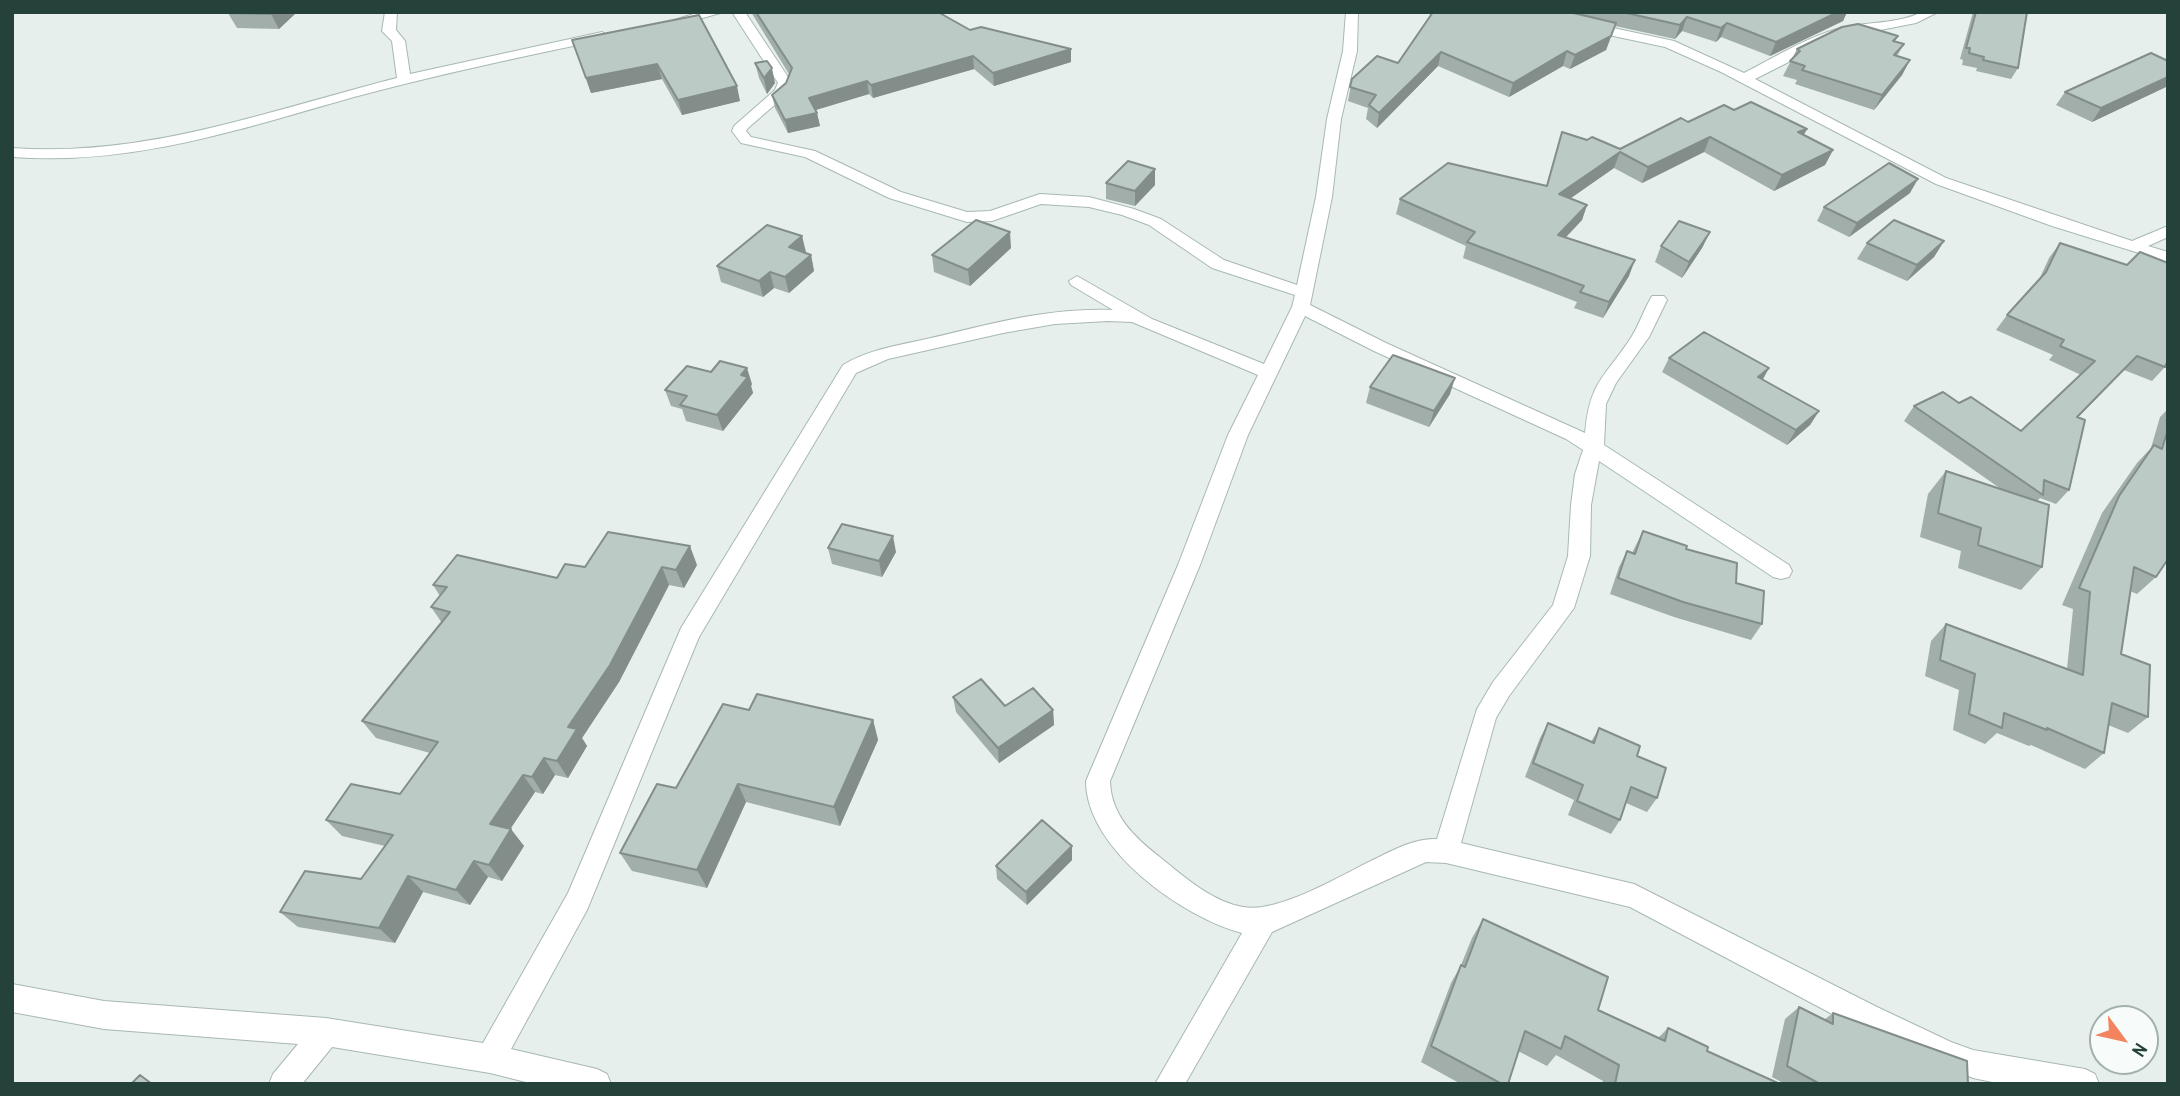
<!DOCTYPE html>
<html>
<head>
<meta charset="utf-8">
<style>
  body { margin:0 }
  #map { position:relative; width:2180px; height:1096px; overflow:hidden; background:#e6efeb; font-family:"Archivo Narrow",sans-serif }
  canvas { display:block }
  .frame { position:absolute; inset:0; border:14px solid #24423a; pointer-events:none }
  .north { position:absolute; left:2089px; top:1005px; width:70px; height:70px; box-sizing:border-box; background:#f7fbf9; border:2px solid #a3b1ad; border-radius:50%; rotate:123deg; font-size:19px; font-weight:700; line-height:28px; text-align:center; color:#24423a }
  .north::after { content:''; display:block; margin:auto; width:24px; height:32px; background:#f4845f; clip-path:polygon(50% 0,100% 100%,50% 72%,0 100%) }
</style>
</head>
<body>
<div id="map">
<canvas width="2180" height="1096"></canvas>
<div class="frame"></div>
<div class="north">N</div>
</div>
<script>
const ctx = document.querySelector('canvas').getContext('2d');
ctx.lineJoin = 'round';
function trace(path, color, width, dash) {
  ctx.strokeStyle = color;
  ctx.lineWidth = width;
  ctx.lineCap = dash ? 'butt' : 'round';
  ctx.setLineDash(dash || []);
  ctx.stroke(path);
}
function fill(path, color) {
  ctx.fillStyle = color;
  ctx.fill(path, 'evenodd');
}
const minor = new Path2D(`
  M 385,12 L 397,12 L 396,30 L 405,41 L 410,74 L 602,32 L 609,36 L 602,40 C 519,57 436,75 354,97 C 240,129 133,166 12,157 L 12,148 C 146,158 270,110 397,78 L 392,41 L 382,31 Z
  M 700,12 L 724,12 L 674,26 L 668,22 Z
  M 732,12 L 745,12 L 792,83 L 786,95 L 748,128 L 746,131 L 751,137 L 815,151 L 901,192 L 967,212 L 990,211 L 1040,194 L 1089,197 L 1134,209 L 1161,219 L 1224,260 L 1297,285 L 1316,197 L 1327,119 L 1343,51 L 1346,12 L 1358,12 L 1357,51 L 1341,119 L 1332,197 L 1310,305 L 1386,343 L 1585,433 C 1590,379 1606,377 1632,336 C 1640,323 1644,309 1652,296 L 1664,296 L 1667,300 L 1649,337 L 1616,383 L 1606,404 L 1604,445 L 1789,565 L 1792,571 L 1789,577 L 1781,579 L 1773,577 L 1599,461 L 1591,505 L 1590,556 L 1574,608 L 1509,696 L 1496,718 L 1461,843 L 1634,884 L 1877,1007 L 1951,1042 L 1973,1050 L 2085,1069 L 2095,1074 L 2099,1084 L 2002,1084 L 1973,1078 L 1857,1027 L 1630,907 L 1446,863 L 1426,862 L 1272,932 L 1185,1084 L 1155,1084 L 1242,933 C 1182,917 1086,849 1086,781 L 1178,565 L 1228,435 L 1258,375 L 1132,322 L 1108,321 L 1055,324 L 1003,333 L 888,359 L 856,373 L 699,637 L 587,910 L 511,1049 L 597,1069 L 607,1074 L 611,1084 L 534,1084 L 490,1073 L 332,1047 L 302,1084 L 269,1084 L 273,1074 L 298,1044 L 104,1029 L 12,1012 L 12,984 L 104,1001 L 326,1018 L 483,1043 L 568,893 L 681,628 L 843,365 C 869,349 901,345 931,338 C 990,324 1051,307 1113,310 L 1071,285 L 1069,281 L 1077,276 L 1152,319 L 1264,364 L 1292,307 L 1295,295 L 1212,268 L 1149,225 L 1122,215 L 1089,207 L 1041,204 L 992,221 L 967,222 L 889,198 L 805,157 L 741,143 L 732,131 L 734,126 L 775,90 L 778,83 ZM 1305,316 L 1374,351 L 1566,439 L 1583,450 L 1575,474 L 1571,505 L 1568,556 L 1553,605 L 1493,682 L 1477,709 L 1437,839 C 1416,838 1395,849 1377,858 C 1343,874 1278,914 1243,907 C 1213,902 1184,877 1161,858 C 1135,838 1111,816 1110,781 L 1200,565 L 1248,435 Z
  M 1922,12 L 1938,12 L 1916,23 L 1834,39 L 1755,79 L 1946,178 L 2132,241 L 2168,226 L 2168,237 L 2148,246 L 2168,252 L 2168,262 L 2052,226 L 1936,184 L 1721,72 L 1665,47 L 1585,30 L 1578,26 L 1585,22 L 1674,41 L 1744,73 C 1775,57 1804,39 1837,29 C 1865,21 1896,25 1922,12 Z`);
trace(minor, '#a8b8b2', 2);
fill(minor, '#fff');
fill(new Path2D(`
  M 229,12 L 297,12 L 279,29 L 237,28 L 228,13 Z
  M 751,12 L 938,12 L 970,30 L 1071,62 L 994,86 L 974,69 L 873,98 L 869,94 L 816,110 L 820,126 L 788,133 L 775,108 L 772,95 L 786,83 L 789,74 Z
  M 1185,12 L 1236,12 L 1185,13 Z
  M 1428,12 L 1847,12 L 1843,21 L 1770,56 L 1721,37 L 1716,42 L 1682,31 L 1675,39 L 1615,26 L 1606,50 L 1570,69 L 1563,66 L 1509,97 L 1438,66 L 1377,128 L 1366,119 L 1368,108 L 1348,101 L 1352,79 L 1398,63 L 1433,13 Z
  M 1973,12 L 2027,12 L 2018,68 L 2011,79 L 1976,71 L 1977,68 L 1962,65 L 1963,60 L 1960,59 Z
  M 699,15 L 740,101 L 682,115 L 662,79 L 591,93 L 572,40 Z
  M 1898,36 L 1895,41 L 1904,44 L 1897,56 L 1910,60 L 1902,75 L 1874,110 L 1795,84 L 1797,80 L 1783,76 L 1797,49 Z
  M 2168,61 L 2168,86 L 2092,122 L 2056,105 L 2065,92 Z
  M 755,63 L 775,83 L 767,94 L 759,78 Z
  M 1734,110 L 1803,135 L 1833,150 L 1825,165 L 1774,191 L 1704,152 L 1642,183 L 1614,168 L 1570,198 L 1587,205 L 1582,220 L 1565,238 L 1629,276 L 1603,318 L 1574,308 L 1577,302 L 1463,258 L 1466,246 L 1396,214 L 1400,199 L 1546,186 L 1562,132 L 1620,149 L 1688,122 Z
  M 1155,169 L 1155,185 L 1135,206 L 1106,199 L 1106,183 Z
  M 1910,193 L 1849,237 L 1817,221 L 1824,207 Z
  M 1710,232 L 1702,248 L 1682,278 L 1655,262 L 1661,246 Z
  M 802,236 L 805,253 L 811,255 L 814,271 L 789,293 L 774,288 L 763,297 L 721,282 L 717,266 Z
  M 1944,241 L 1934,257 L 1907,281 L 1857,259 L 1867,243 Z
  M 2060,243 L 2165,367 L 2152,381 L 2124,370 L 2078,417 L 2069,490 L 2056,504 L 2040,498 L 2037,501 L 2042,567 L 2021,590 L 1958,568 L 1961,551 L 1920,537 L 1928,494 L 1946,471 L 2001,489 L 1904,421 L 1914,406 L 1959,403 L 2021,431 L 2081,375 L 2049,360 L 2053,355 L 1996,330 L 2007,315 L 2039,280 L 2049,258 Z
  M 1011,248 L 970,286 L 934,272 L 932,255 Z
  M 1669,358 L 1763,380 L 1819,411 L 1810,425 L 1787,445 L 1662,372 Z
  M 752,384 L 751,386 L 753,393 L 723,431 L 686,421 L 682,409 L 671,406 L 665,390 Z
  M 1370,387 L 1450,394 L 1429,427 L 1366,403 Z
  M 2168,409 L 2168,559 L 2156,577 L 2137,594 L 2130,591 L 2121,654 L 2148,717 L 2128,733 L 2108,725 L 2104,753 L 2085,769 L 2031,745 L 2029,746 L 1997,733 L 1985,744 L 1953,730 L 1959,690 L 1925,676 L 1931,641 L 1946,624 L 2067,669 L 2073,609 L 2062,605 L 2102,513 L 2137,463 L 2151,448 L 2160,417 Z
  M 1643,531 L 1686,549 L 1736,583 L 1762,624 L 1751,640 L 1674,617 L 1610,594 L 1619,567 L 1627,551 L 1632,553 Z
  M 828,548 L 896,552 L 882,577 L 832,564 Z
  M 697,565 L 684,588 L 669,585 L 619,682 L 582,738 L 587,746 L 568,778 L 555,775 L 543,794 L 535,792 L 510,829 L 524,846 L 502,881 L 488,877 L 470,905 L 423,892 L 395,943 L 298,927 L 280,912 L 361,879 L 385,846 L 342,836 L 326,820 L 400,794 L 430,753 L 376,738 L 362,721 L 442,623 L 431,607 L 440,596 L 433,585 L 557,578 L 585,567 Z
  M 953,697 L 1005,706 L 1053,710 L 1054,725 L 999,763 L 956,712 Z
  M 749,710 L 873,720 L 878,740 L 840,826 L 746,802 L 707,888 L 632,871 L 620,853 L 676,788 Z
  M 1548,723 L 1591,742 L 1599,728 L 1637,756 L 1657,798 L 1647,812 L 1626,803 L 1620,820 L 1611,834 L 1568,815 L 1574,800 L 1525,777 L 1540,738 Z
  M 1072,860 L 1027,905 L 997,879 L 996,866 Z
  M 1483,919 L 1598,1010 L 1658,1038 L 1668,1028 L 1707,1051 L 1780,1084 L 1602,1084 L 1603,1081 L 1556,1055 L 1547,1066 L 1518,1051 L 1508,1084 L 1461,1084 L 1421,1062 L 1451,983 L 1461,965 L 1472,938 Z
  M 1799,1007 L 1824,1020 L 1833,1013 L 1968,1084 L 1785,1084 L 1772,1077 L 1785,1019 Z`), '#a1aea9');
fill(new Path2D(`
  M 273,12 L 297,12 L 279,29 L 271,14 Z
  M 1838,12 L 1847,12 L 1843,21 L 1770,56 L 1776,42 Z
  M 1687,17 L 1682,31 L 1675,39 L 1680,25 Z
  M 1616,23 L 1606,50 L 1570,69 L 1575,55 Z
  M 1727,23 L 1721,37 L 1716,42 L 1721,28 Z
  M 1071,49 L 1071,62 L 994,86 L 993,73 Z
  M 1567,51 L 1563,66 L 1509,97 L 1513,83 Z
  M 1441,52 L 1438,66 L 1377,128 L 1379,113 Z
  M 973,56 L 974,69 L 873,98 L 871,85 Z
  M 1910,60 L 1902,75 L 1874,110 L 1882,95 Z
  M 657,64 L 662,79 L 591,93 L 586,78 Z
  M 772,68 L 775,83 L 767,94 L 764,78 Z
  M 2168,77 L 2168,86 L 2092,122 L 2101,108 Z
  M 867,81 L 869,94 L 812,111 L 809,98 Z
  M 737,86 L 740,101 L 682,115 L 678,100 Z
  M 817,113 L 820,126 L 788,133 L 785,120 Z
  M 1807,129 L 1799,144 L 1798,132 Z
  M 1710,137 L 1704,152 L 1642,183 L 1648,167 Z
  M 1833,150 L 1825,165 L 1774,191 L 1782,175 Z
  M 1620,152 L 1614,168 L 1554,210 L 1559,194 Z
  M 1155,169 L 1155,185 L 1135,206 L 1135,191 Z
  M 1918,179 L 1910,193 L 1849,237 L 1857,223 Z
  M 1587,205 L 1582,220 L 1553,251 L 1558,235 Z
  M 1010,232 L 1011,248 L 970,286 L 968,270 Z
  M 1710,232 L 1702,248 L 1682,278 L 1689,262 Z
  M 802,236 L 806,252 L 793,263 L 789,247 Z
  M 1944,241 L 1934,257 L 1907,281 L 1917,265 Z
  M 811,255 L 814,271 L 789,293 L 785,277 Z
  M 1635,260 L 1629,276 L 1603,318 L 1609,302 Z
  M 770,272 L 774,288 L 763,297 L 759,281 Z
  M 2137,356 L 2124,370 L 2064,431 L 2077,417 Z
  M 747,368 L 752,384 L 751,386 L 753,393 L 723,431 L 717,415 L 741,375 Z
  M 1769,368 L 1761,383 L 1758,377 Z
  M 1455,378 L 1450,394 L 1429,427 L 1434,411 Z
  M 1819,411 L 1810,425 L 1787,445 L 1796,430 Z
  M 893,536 L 896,552 L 882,577 L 879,561 Z
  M 690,546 L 697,565 L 684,588 L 676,570 Z
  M 662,567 L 669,585 L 619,682 L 582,738 L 587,746 L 568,778 L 557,761 L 568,727 Z
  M 1053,710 L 1054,725 L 999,763 L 998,748 Z
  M 873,720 L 878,740 L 840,826 L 834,807 Z
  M 544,758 L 555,775 L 543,794 L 532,777 Z
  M 523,775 L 535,792 L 503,840 L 490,824 Z
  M 738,784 L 746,802 L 707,888 L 697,870 Z
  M 511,829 L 524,846 L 502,881 L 489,865 Z
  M 1072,846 L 1072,860 L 1027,905 L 1026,892 Z
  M 474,861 L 488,877 L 470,905 L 456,890 Z
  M 408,876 L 423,892 L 395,943 L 379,928 Z`), '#838d89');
const building = new Path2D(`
  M 229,12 L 273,12 L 271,14 L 228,13 Z
  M 756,12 L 938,12 L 970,30 L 981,27 L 1071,49 L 993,73 L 973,56 L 871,85 L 867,81 L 809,98 L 817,113 L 785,120 L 772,95 L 786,83 L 792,68 Z
  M 1433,12 L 1569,12 L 1616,23 L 1611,36 L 1575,55 L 1567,51 L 1513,83 L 1441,52 L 1379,113 L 1369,105 L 1376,95 L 1350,87 L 1352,79 L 1377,56 L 1398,63 Z
  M 1622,12 L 1838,12 L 1776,42 L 1727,23 L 1721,28 L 1687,17 L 1680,25 Z
  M 1976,12 L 2027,12 L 2018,68 L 1983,60 L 1984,57 L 1969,53 L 1970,48 L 1966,48 Z
  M 699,15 L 737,86 L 678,100 L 657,64 L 586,78 L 572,40 Z
  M 1858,24 L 1898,36 L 1893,41 L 1904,44 L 1894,55 L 1910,60 L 1882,95 L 1802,70 L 1805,66 L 1790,61 L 1800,51 L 1797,49 L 1842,27 Z
  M 2151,53 L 2168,61 L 2168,77 L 2101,108 L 2065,92 Z
  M 767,61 L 772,68 L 764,78 L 755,63 Z
  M 1751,102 L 1807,129 L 1798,132 L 1833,150 L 1782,175 L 1710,137 L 1648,167 L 1620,152 L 1559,194 L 1587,205 L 1558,235 L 1635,260 L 1609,302 L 1580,292 L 1584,286 L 1467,242 L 1475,232 L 1400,199 L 1448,163 L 1547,186 L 1562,132 L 1587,140 L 1592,137 L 1620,149 L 1681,118 L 1688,122 L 1724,105 L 1734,110 Z
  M 1128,161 L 1155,169 L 1135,191 L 1106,183 Z
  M 1889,163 L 1918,179 L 1857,223 L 1824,207 Z
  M 976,220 L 1010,232 L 968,270 L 932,255 Z
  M 1894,220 L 1944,241 L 1917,265 L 1867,243 Z
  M 1679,221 L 1710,232 L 1689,262 L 1661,246 Z
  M 767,225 L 802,236 L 789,247 L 811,255 L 785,277 L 770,272 L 759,281 L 717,266 Z
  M 2060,243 L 2127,265 L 2140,252 L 2168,263 L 2168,360 L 2165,367 L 2137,356 L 2077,417 L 2085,420 L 2069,490 L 2044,480 L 2043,495 L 1914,406 L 1943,392 L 1959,403 L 1971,397 L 2021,431 L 2095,361 L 2060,346 L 2064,340 L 2007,315 L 2046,272 Z
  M 1704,332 L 1769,368 L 1758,377 L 1819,411 L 1796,430 L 1669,358 Z
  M 1393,355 L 1455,378 L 1434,411 L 1370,387 Z
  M 720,361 L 747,368 L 741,375 L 748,377 L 717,415 L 680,405 L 687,396 L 665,390 L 687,366 L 711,372 Z
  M 2168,429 L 2168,559 L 2156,577 L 2134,567 L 2121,654 L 2150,665 L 2148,717 L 2112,703 L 2104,753 L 2047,728 L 2047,730 L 2004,713 L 2002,728 L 1969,714 L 1975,674 L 1940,660 L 1946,624 L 2083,675 L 2090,592 L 2079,588 L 2119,496 L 2154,445 L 2162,449 Z
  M 1946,471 L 2049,505 L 2042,567 L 1978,545 L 1981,528 L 1938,513 Z
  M 842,524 L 893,536 L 879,561 L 828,548 Z
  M 1643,531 L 1687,546 L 1686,549 L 1737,563 L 1736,583 L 1764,591 L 1762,624 L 1683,602 L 1618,578 L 1627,551 L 1635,554 Z
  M 608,532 L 690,546 L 676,570 L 662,567 L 610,665 L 568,727 L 577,729 L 557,761 L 544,758 L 532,777 L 523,775 L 490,824 L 511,829 L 489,865 L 474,861 L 456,890 L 408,876 L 379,928 L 280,912 L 305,871 L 361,879 L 393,835 L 326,820 L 351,784 L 400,794 L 438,742 L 362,721 L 450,612 L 431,607 L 447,587 L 433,585 L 457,555 L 557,578 L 565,564 L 585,567 Z
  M 981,679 L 1005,706 L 1033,688 L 1053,710 L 998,748 L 953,697 Z
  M 757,694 L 873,720 L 834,807 L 738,784 L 697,870 L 620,853 L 657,784 L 676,788 L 723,704 L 749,710 Z
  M 1548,723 L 1594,743 L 1599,728 L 1640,746 L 1637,756 L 1666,768 L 1657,798 L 1631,787 L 1620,820 L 1577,801 L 1583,785 L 1533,763 Z
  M 1042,820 L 1072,846 L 1026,892 L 996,866 Z
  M 1483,919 L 1608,977 L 1598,1010 L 1665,1041 L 1668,1028 L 1708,1047 L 1707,1051 L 1780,1084 L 1615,1084 L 1619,1065 L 1565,1036 L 1561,1049 L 1525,1031 L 1508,1084 L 1502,1084 L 1431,1046 L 1461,965 L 1465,967 Z
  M 1799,1007 L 1833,1024 L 1833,1013 L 1967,1061 L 1968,1084 L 1820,1084 L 1787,1066 Z
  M 140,1075 L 152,1084 L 131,1084 Z`);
fill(building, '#bbcac4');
trace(building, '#838d89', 2);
</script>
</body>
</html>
